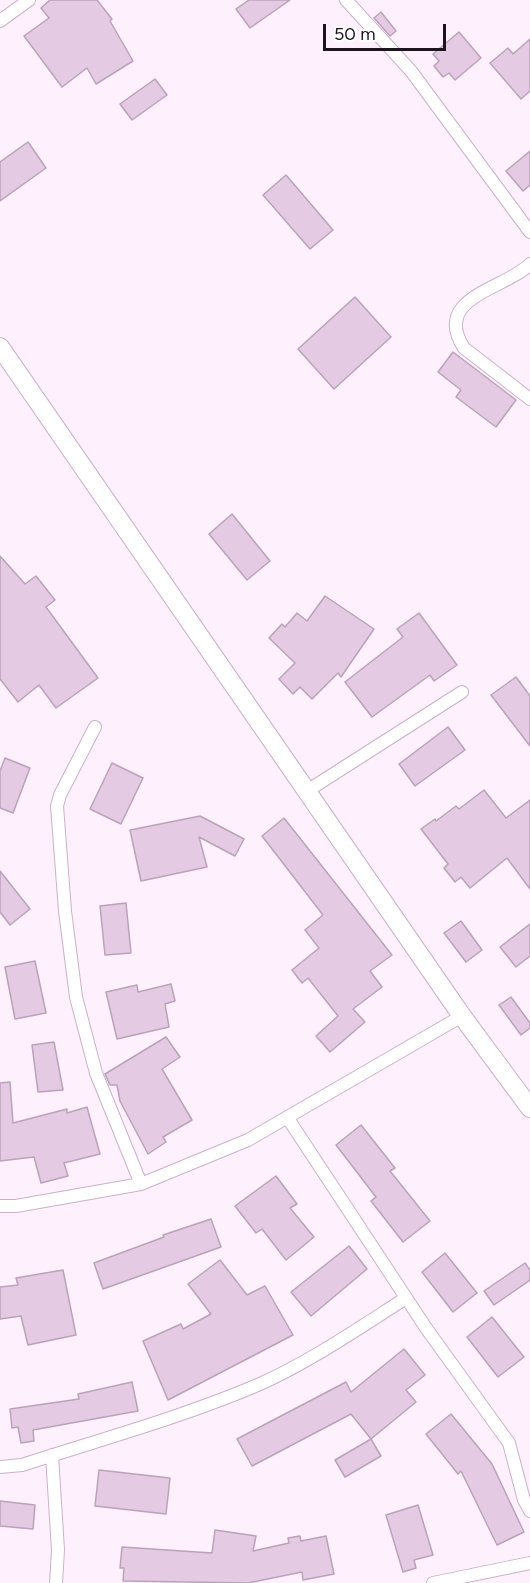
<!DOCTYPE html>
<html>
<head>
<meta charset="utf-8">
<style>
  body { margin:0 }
  #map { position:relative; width:530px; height:1583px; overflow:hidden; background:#fff0fe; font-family:Figtree,sans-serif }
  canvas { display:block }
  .scale { position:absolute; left:323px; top:24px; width:123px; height:27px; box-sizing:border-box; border:3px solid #1d141d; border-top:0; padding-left:8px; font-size:18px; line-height:21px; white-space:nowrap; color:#1d141d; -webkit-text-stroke:4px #fff; paint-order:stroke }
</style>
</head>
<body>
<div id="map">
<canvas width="530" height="1583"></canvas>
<div class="scale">50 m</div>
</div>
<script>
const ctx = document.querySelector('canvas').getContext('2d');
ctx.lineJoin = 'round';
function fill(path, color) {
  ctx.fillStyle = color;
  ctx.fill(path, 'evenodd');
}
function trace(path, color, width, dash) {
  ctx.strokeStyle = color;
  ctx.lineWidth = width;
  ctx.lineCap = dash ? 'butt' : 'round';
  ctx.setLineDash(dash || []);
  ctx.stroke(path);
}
const building = new Path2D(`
  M 50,0 L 97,0 L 112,19 L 110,21 L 133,61 L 96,84 L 87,68 L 62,87 L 24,36 L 49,18 L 41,8 Z
  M 249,0 L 290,0 L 250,28 L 236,9 Z
  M 381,12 L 396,31 L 390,36 L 374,18 Z
  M 459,32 L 481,58 L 455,80 L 449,73 L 443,77 L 434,66 L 439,61 L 433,54 Z
  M 530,39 L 530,91 L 521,99 L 490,63 L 508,48 L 513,54 Z
  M 155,79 L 167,95 L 132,120 L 120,104 Z
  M 28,142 L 46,168 L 0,201 L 0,162 Z
  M 530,151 L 530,185 L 523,191 L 506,171 Z
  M 286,175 L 333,230 L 310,249 L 263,195 Z
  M 355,297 L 391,337 L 334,389 L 298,349 Z
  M 453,352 L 516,400 L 496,427 L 456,397 L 461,390 L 438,372 Z
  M 232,514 L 270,561 L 247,580 L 209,534 Z
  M 0,556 L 25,584 L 36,576 L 55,600 L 46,607 L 98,678 L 56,708 L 39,685 L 18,702 L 0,679 Z
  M 325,596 L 374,629 L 341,677 L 338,673 L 312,699 L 300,687 L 293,694 L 279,679 L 295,663 L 269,638 L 282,624 L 285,627 L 297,613 L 307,621 Z
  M 419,613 L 457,665 L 434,681 L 430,675 L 372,717 L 345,682 L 403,637 L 397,629 Z
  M 516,677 L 530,696 L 530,746 L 491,695 Z
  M 448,727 L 465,750 L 415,786 L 399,764 Z
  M 5,758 L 30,768 L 13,813 L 0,808 L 0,771 Z
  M 112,763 L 143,778 L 121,824 L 90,809 Z
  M 484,790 L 506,818 L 530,800 L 530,889 L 507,858 L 470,888 L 461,877 L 455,882 L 444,868 L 448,864 L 421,829 L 435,819 L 436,821 L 456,806 L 459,809 Z
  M 200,816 L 244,839 L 235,856 L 199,837 L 207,867 L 141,881 L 130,830 Z
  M 284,818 L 392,955 L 370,971 L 382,987 L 353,1009 L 365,1022 L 330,1052 L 316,1036 L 338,1016 L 308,978 L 302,983 L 292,970 L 319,948 L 305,930 L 323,915 L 262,836 Z
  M 0,871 L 30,909 L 10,925 L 0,912 Z
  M 126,903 L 131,953 L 105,955 L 100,906 Z
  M 461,921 L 482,950 L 466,962 L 444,933 Z
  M 530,924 L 530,956 L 516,967 L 500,947 Z
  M 35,961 L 46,1013 L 15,1019 L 5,967 Z
  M 171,984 L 175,1001 L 165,1004 L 169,1027 L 117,1039 L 106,992 L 137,985 L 138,992 Z
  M 511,997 L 530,1023 L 530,1028 L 521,1035 L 499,1005 Z
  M 166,1037 L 180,1057 L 162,1069 L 192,1120 L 163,1137 L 166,1142 L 148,1154 L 120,1101 L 117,1085 L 110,1085 L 105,1074 Z
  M 54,1042 L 63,1090 L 38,1092 L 32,1045 Z
  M 10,1082 L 13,1123 L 67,1109 L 67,1113 L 87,1107 L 100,1154 L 64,1163 L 68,1176 L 41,1183 L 34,1157 L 0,1161 L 0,1083 Z
  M 361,1125 L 395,1168 L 390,1171 L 430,1221 L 403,1242 L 371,1201 L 376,1197 L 336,1145 Z
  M 276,1176 L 297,1204 L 290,1208 L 314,1237 L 286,1260 L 262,1229 L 256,1233 L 235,1206 Z
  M 211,1219 L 221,1247 L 103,1289 L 94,1263 L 164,1237 L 163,1235 Z
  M 349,1246 L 367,1269 L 311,1316 L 291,1292 Z
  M 445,1253 L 477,1293 L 453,1312 L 422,1272 Z
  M 220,1260 L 247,1295 L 265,1286 L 293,1335 L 168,1400 L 143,1341 L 181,1324 L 183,1329 L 211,1314 L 188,1284 Z
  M 525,1263 L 530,1270 L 530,1280 L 494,1305 L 484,1291 Z
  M 63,1270 L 76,1335 L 28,1345 L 21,1316 L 0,1319 L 0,1287 L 18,1285 L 16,1278 Z
  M 492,1317 L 524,1357 L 498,1377 L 467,1337 Z
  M 404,1349 L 425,1375 L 406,1390 L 416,1402 L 371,1439 L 351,1414 L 252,1466 L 237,1439 L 346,1382 L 351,1392 Z
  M 132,1382 L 138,1411 L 33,1430 L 34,1441 L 21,1443 L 18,1427 L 12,1428 L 10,1409 L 79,1399 L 78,1394 Z
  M 451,1414 L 492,1464 L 524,1532 L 497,1545 L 461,1471 L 458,1474 L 426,1434 Z
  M 371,1439 L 381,1456 L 345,1477 L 335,1460 Z
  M 99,1470 L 170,1478 L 166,1514 L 95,1506 Z
  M 0,1501 L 35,1505 L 33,1529 L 0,1526 Z
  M 418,1505 L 433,1555 L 414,1560 L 416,1568 L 403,1572 L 386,1515 Z
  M 215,1530 L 256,1536 L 253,1551 L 289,1543 L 288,1538 L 300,1536 L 301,1541 L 326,1536 L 334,1574 L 303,1580 L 302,1572 L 248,1583 L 123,1581 L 124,1568 L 120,1568 L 122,1547 L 212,1553 Z`);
fill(building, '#e4cbe3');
trace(building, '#baa2ba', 1.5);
const street = new Path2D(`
  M 346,0 L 411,71 L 530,232
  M 0,21 L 29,0
  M 530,264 C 506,289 431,297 464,348 L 530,399
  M 95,727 L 60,795 L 57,806 L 65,911 L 76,997 L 96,1073 L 141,1184
  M 307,791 L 462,692
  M 287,1117 L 426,1328 L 509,1443 L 524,1500 L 530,1511
  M 0,1206 L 16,1206 L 141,1184 L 248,1140 L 462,1016
  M 52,1455 L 58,1550 L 56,1583
  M 0,1467 L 22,1465 C 102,1439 183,1417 260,1384 C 311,1361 359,1328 406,1298
  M 433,1583 L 530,1563`);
const secondary = new Path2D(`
  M 0,347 L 462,1016 L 530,1108`);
trace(street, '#cab1c9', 14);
trace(secondary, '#cab1c9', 20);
trace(street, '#fff', 12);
trace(secondary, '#fff', 18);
</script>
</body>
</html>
